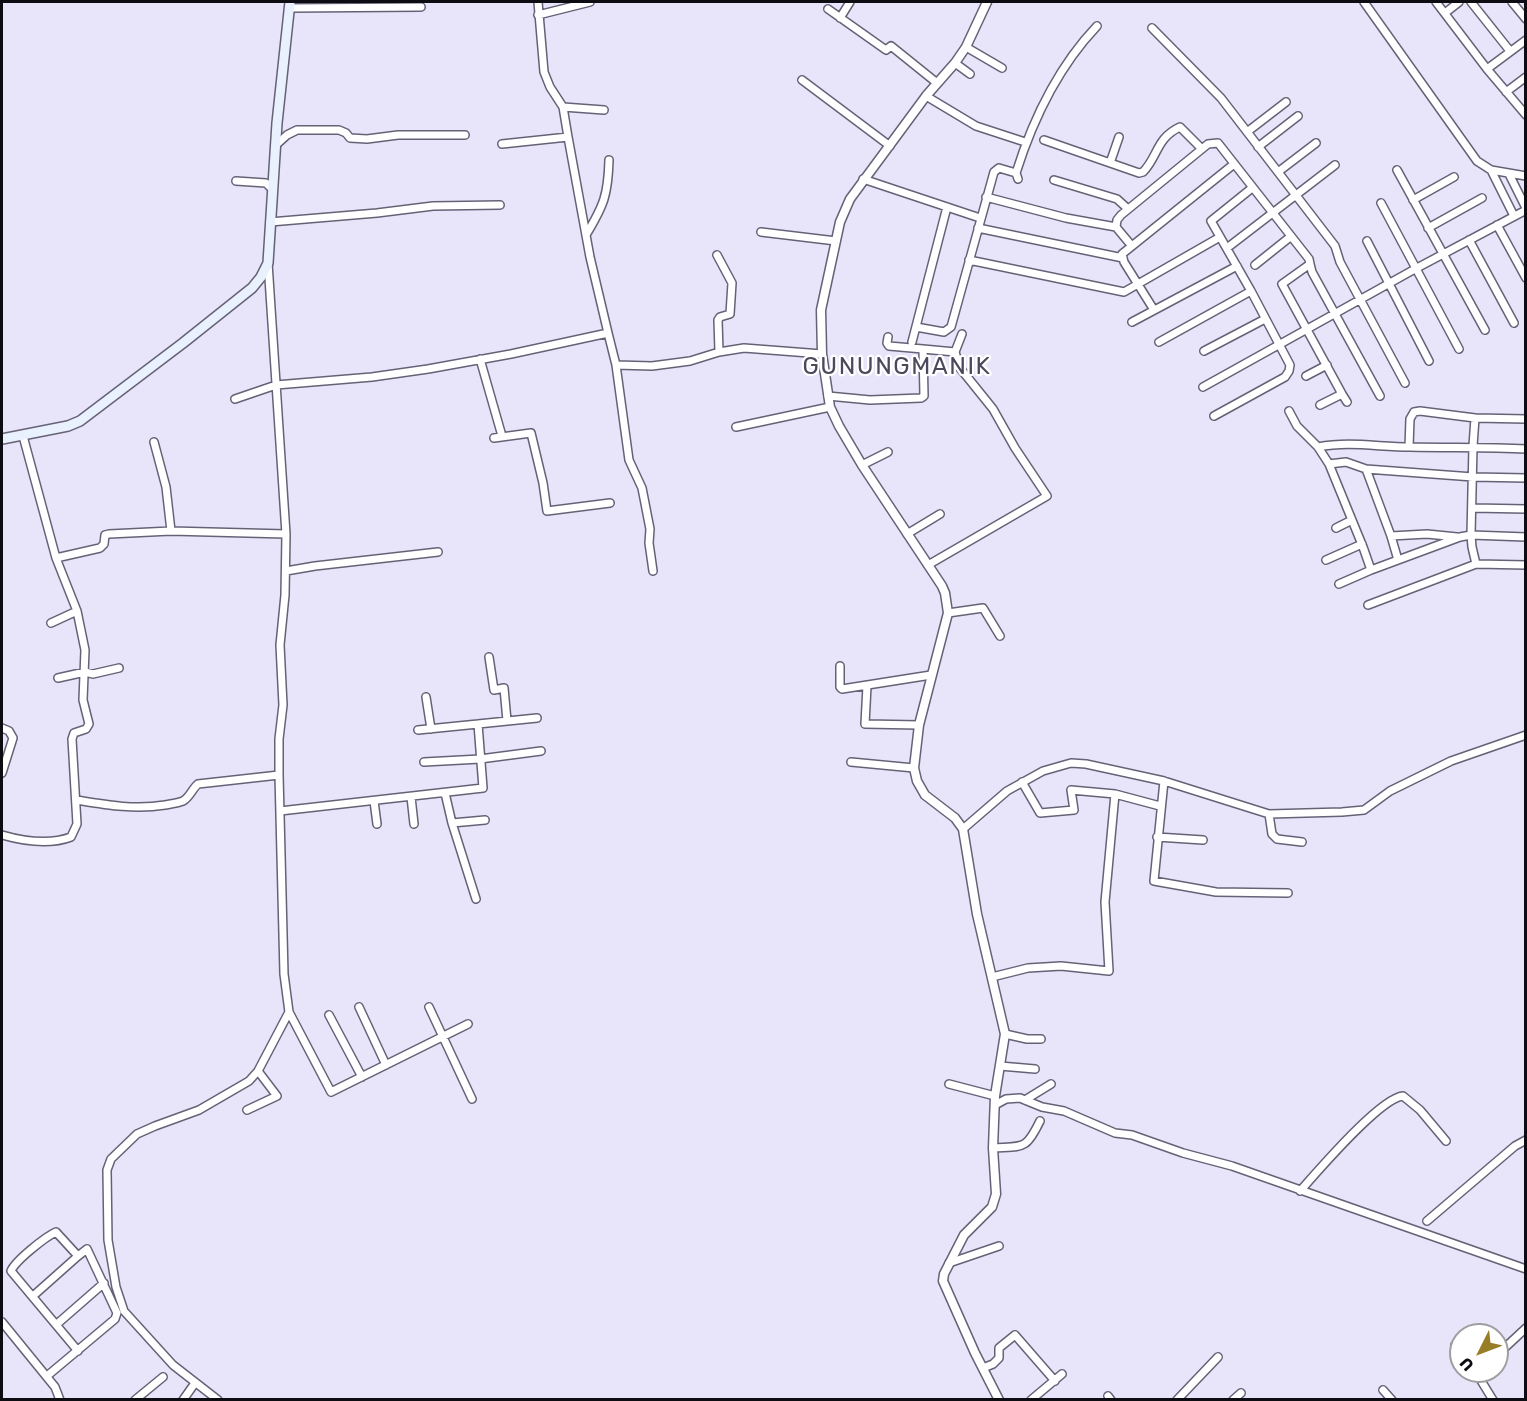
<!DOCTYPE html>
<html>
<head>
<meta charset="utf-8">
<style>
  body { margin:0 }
  #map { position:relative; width:1527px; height:1401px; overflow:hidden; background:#e8e4fa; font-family:Rubik,sans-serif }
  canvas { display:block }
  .frame { position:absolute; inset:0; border:3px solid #0e0c13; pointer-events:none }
  .north { position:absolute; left:1449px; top:1323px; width:60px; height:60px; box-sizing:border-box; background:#fff; border:2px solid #9f9ea1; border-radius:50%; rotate:228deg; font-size:16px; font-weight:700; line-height:24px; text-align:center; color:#0e0c13 }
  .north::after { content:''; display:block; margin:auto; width:21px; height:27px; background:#977d25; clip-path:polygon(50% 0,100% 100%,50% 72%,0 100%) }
</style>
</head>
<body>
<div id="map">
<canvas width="1527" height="1401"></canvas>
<div class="frame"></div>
<div class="north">U</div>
</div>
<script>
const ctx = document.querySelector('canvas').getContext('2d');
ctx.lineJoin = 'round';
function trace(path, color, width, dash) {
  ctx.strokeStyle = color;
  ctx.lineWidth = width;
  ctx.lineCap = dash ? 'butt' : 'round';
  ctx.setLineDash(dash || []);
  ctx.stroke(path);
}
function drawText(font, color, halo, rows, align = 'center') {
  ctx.font = font + ' Rubik,sans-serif';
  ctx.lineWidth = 4.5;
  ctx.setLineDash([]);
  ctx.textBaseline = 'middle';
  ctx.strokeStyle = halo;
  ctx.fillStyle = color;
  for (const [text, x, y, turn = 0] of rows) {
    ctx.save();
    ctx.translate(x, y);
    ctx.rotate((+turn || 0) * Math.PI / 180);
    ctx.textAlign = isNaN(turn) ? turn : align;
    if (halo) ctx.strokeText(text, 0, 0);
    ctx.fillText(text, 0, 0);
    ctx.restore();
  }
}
const minor = new Path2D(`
  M 538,2 L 544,72 L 550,87 L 563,107 L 568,137
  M 1364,2 L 1477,161 L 1491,170 L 1526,176
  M 1436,2 L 1487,69
  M 1471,2 L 1510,51
  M 1512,2 L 1526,19
  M 289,8 L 421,7
  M 828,9 L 886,50 L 891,46 L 937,83
  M 1445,13 L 1459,2
  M 538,15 L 590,2
  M 840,18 L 850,2
  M 1152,28 L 1221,98 L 1335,246 L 1340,262 L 1405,383
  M 1526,40 L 1487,69 L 1526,115
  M 966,47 L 1002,68
  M 955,63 L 970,74
  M 802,80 L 890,146
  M 1506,92 L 1526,77
  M 926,96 L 976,126 L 1025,142
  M 563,107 L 604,110
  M 1247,132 L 1286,102
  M 1044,140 L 1139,173 L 1143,172 C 1158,157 1156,138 1180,127 L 1202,149
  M 502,144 L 568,137 L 590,257 L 608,333
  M 276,145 L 287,135 L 297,130 L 339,130 L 346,133 L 350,138 L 367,139 L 398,135 L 465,135
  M 1258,147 L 1298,116
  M 1110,163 L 1119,137
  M 1397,170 L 1485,330
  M 1491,170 L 1514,216
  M 1278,172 L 1316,143
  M 1016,173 C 1033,119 1058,67 1097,26
  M 1509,174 L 1526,208
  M 863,179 L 980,218
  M 1054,180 L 1117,199 L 1128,209
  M 236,181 L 266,183 L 273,190
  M 986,197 L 1066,218 L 1116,227
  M 1413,200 L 1454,177
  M 1381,203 L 1459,349
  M 270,222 L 377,213 L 433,206 L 500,205
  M 1497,225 L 1526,278
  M 978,228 L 1123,258
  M 1428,228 L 1482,198
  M 761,232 L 836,241
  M 586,235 C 604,205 608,195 609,160
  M 1469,240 L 1514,323
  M 1367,241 L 1429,361
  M 1131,245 L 1116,227 L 1117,220 L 1121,215 L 1208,144 L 1218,143 L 1309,259 L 1310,264 L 1282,284 L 1342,394 L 1320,405
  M 1227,248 L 1335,165
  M 717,255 L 732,283 L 730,314 L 720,317 L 718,320 L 719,352
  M 969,260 L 1124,292 L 1220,237
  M 1310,264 L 1312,272 L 1380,396
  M 1255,265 L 1290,237
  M 1154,310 L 1124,262 L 1122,254 L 1234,164
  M 1132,322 L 1237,266
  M 916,327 L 944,332 L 951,327 L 994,172 L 999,168 L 1016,173 L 1018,179
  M 912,342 L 947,207
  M 1159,342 L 1251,291
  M 923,349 L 955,352
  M 1204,351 L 1265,319
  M 480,359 L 502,436
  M 616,365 L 629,460 L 642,488 L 650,529 L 649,543 L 653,571
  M 1306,376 L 1327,365
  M 1203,387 L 1415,269 L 1526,210
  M 1342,394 L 1347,402
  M 828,396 L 870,400 L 921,398 L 924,396 L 923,349 L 889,346 L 887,343 L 888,337
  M 235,399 L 276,385 L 372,377 L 428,369 L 511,354 L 608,333 L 616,365 L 652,366 L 690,361 L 719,352 L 744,348 L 822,354
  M 1289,411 L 1297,426 L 1318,447 L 1329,464 L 1363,547 L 1371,570
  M 1214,416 L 1285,377 L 1289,371 L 1290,365 L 1251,291 L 1211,221 L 1252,188
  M 1526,419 L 1475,418 L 1473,446 L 1471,535 L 1472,547 L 1476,564 L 1526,565
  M 736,427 L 830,407
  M 494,438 L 531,433 L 543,483 L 547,511 L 610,503
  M 154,442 L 166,487 L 171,531
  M 1318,447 C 1349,441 1379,447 1410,447 C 1449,448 1487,447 1526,449
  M 1409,447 L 1410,419 L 1414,412 L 1420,411 L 1475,418
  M 1329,464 L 1346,462 L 1366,469 L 1473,477 L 1526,478
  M 862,465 L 888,452
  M 1366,469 L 1391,536 L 1398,560
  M 1473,508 L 1526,509
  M 1336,528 L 1352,520
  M 907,534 L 940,514
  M 1391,536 L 1427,534 L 1457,537
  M 56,558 L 100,548 L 104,544 L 105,535 L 109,534 L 171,531 L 286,534
  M 1326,560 L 1362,544
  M 928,565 L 1047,496 L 1015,448 L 993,409 L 960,368 L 955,352 L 962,334
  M 286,571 L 315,566 L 438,552
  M 1339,584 L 1371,570 L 1460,537 L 1471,535 L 1526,537
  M 1368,605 L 1476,564
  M 948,613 L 983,608 L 1000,636
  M 51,623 L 77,611
  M 489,657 L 494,690 L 504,688 L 507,721
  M 840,666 L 840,687 L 842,689 L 931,675
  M 58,678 L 85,672 L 93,674 L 119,668
  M 867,686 L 865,724 L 919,725
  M 426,697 L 431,729
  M 478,724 L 537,718
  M 2,728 L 9,731 L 13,738 L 2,773
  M 424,762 L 480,759 L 541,751
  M 851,762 L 914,768
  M 1164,781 L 1154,881 L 1216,892 L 1288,893
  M 1022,782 L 1040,813 L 1074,810 L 1071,790 L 1115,794 L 1160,806
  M 445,793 L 452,823 L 476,899
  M 411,797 L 414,824
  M 77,800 C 107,805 135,810 165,805 C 170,804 178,803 183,801 C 190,797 192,789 198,784 L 279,775
  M 374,801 L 377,824
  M 280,811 L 483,788 L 478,724 L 418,730
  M 1269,814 L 1272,834 L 1277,839 L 1302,842
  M 452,823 L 485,820
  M 963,829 L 1007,791 L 1043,771 L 1071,763 L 1086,764 L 1164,781 L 1269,814 L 1342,812 L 1364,810 L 1390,791 L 1451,761 L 1526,735
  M 2,835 C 23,841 50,845 71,837 L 77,824 L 72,739 L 74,733 L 86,729 L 89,724 L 83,700 L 85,650 L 77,611 L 56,558 L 23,436
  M 1157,837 L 1203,840
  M 992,977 L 1028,968 L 1061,966 L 1109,971 L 1105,902 L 1115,794
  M 359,1007 L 386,1065
  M 429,1007 L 472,1099
  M 289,1012 L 331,1092 L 468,1024
  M 329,1015 L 362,1077
  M 1005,1034 L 1027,1039 L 1041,1039
  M 1000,1066 L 1035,1069
  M 949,1084 L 995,1096
  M 1025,1100 L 1051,1084
  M 995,1105 L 1006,1099 L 1020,1098 L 1042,1107 L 1064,1111 L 1115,1133 L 1132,1135 L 1183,1153 L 1232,1166 L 1526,1269
  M 247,1110 L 277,1096 L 258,1071
  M 993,1148 C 1024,1146 1026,1150 1040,1121
  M 1300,1191 C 1318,1171 1380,1098 1403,1096 L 1420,1110 L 1446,1141
  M 1427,1221 L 1515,1146 L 1526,1140
  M 949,1263 L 999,1246
  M 33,1296 L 78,1256
  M 2,1322 L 55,1387 L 60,1400
  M 57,1324 L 104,1283
  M 1455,1345 L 1461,1353
  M 1497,1355 L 1526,1328
  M 983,1368 L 993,1364 L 999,1358 L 999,1348 L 1015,1335 L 1055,1381
  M 1480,1371 L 1477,1374 L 1493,1400
  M 47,1376 L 115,1319 L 117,1313 L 87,1249 L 78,1256 L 56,1232 C 45,1237 15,1261 11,1271 L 78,1351
  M 1383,1390 L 1392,1400
  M 1108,1396 L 1111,1400
  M 135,1400 L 163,1377
  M 183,1400 L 195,1383
  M 218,1400 L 173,1365 L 124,1311 L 116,1287 L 108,1240 L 107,1170 L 111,1159 L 137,1134 L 155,1126 L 199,1110 L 249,1081 L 258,1071 L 289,1012 L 284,974 L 279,775 L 279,739 L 283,705 L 280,645 L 285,595 L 286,534 L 268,263
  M 1031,1400 L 1062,1374
  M 1177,1400 L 1218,1357
  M 1233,1400 L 1241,1393`);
const tertiary = new Path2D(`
  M 987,2 L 966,47 L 955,63 L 926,96 L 850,199 L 840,222 L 821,310 L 822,354 L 830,407 L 839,426 L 862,465 L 942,586 L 945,593 L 948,613 L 919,725 L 914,768 L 917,781 L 925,795 L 955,818 L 963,829 L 977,914 L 1005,1034 L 995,1096 L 993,1148 L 996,1194 L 992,1207 L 964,1235 L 944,1274 L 943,1281 L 975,1353 L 999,1400`);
const secondary = new Path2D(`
  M 2,439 L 68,426 L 80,421 L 183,343 L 252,288 L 261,277 L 268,263 L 277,123 L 290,2`);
trace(minor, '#666276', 10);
trace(tertiary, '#666276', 11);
trace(secondary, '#666276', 12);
trace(minor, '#fff', 7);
trace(tertiary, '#fff', 8);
trace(secondary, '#e9f0fe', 9);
ctx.letterSpacing = '1.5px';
drawText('24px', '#4d495c', '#fff', [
  ["GUNUNGMANIK",897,367]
]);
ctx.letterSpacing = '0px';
</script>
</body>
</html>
